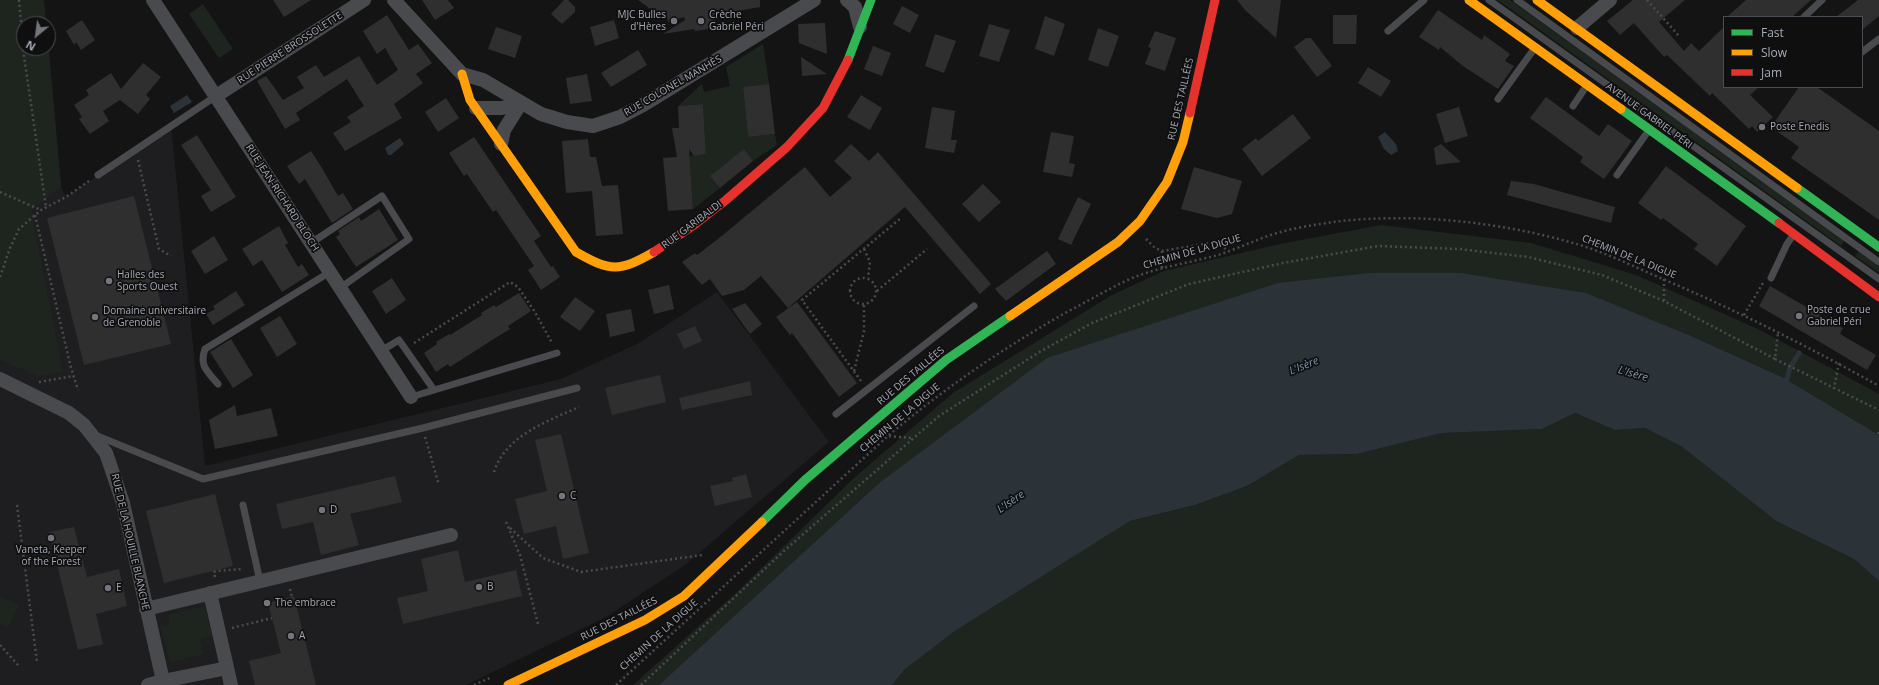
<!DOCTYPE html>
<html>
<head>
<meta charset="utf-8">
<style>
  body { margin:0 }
  #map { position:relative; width:1879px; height:685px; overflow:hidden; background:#141415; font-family:"Open Sans",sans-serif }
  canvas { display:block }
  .legend { position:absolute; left:1723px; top:16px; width:140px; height:72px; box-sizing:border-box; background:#0f0f10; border:1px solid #4b4d52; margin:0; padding:5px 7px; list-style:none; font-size:12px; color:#a6aab5 }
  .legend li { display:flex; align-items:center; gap:8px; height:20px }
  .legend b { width:20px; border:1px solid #4b4d52 }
  .north { position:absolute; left:16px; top:16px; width:40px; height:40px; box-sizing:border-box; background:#0f0f10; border:1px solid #4b4d52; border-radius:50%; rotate:209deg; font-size:11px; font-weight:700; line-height:16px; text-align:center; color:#a6aab5 }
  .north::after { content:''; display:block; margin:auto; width:14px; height:18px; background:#73767d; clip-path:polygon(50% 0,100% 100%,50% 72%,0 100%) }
</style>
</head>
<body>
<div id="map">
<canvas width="1879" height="685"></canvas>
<ul class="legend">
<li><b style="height:5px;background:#30b455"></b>Fast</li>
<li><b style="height:5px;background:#ff9f0a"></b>Slow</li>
<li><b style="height:5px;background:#e5322d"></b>Jam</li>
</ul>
<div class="north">N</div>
</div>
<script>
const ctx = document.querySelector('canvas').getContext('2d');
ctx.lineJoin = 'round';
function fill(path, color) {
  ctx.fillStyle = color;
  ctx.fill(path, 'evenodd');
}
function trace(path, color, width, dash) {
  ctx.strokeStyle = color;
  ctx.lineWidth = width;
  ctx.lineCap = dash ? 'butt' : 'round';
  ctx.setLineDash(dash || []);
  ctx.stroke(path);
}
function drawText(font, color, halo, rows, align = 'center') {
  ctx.font = font + ' "Open Sans",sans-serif';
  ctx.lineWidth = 3.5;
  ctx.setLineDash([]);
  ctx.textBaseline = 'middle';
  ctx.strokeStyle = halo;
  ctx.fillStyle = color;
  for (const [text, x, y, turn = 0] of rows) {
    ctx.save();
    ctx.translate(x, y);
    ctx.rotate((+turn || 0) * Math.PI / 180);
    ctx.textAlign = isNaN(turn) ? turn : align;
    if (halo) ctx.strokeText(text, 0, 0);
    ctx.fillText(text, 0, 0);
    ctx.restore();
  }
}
fill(new Path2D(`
  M 0,0 L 44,0 L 46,24 L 24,24 L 24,48 L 48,48 L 48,41 L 61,186 L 66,197 L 171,126 L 205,466 L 561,379 L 639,343 L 717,292 L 829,442 L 685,565 L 606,617 L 466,685 L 0,685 Z`), '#1e1e20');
fill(new Path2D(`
  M 0,0 L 44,0 L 46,24 L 24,24 L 24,48 L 48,48 L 48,41 L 61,186 L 31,211 L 63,372 L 38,376 L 0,360 Z
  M 1498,0 L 1510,0 L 1845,240 L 1841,246 Z
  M 203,4 L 233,49 L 219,58 L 189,14 Z
  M 763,44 L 769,84 L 743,87 L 748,137 L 775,134 L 777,145 L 753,161 L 744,150 L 711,177 L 720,188 L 693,209 L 689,156 L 706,154 L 703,104 L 678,106 L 702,84 L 704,92 L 730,86 L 726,67 Z
  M 1381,225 L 1531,243 L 1636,275 L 1758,329 L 1879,394 L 1879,435 L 1784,378 L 1689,335 L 1585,293 L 1462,273 L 1370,273 L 878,484 L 659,685 L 633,685 L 737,592 L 855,477 L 953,393 L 1112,295 L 1164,271 L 1280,244 Z
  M 1860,250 L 1879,264 L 1879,273 L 1855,256 Z
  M 1575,413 L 1615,430 L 1645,428 L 1681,446 L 1776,521 L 1854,559 L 1879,581 L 1879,685 L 892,685 L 904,670 L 955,631 L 1130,521 L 1195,505 L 1247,486 L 1299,455 L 1357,454 L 1442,433 L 1542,429 Z
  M 0,596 L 19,605 L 8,627 L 0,624 Z
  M 205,606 L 212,636 L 200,639 L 204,654 L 170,662 L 161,627 L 170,625 L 168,615 Z`), '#1e251f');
fill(new Path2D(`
  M 187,95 L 192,102 L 174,113 L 170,106 Z
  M 1385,132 L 1396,144 L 1398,151 L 1391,155 L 1384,149 L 1378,137 Z
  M 400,138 L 404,144 L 391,155 L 388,155 L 385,148 Z
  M 1370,273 L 1462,273 L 1586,293 L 1689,335 L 1784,378 L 1879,435 L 1879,581 L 1854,559 L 1776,521 L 1681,446 L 1645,428 L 1615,430 L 1575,413 L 1542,429 L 1442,433 L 1357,454 L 1299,455 L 1247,486 L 1195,505 L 1130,521 L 955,631 L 904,670 L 892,685 L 659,685 L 878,484 L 1047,358 L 1278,283 Z`), '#2b3339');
trace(new Path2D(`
  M 1785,386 L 1790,368 L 1799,353`), '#2b3339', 5);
fill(new Path2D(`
  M 273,0 L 311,0 L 284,17 Z
  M 422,0 L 448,0 L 454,8 L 435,20 Z
  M 564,0 L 568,0 L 575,7 L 575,12 L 562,24 L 551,14 Z
  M 638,0 L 760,0 L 760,7 L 715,15 L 716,28 L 695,31 L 694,29 L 663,34 L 685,20 L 684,17 L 668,22 L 666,12 L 656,13 Z
  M 1237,0 L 1281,0 L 1276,38 L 1245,10 Z
  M 1633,0 L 1685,0 L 1659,22 L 1684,51 L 1691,43 L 1699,51 L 1724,27 L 1724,87 L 1759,87 L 1750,95 L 1773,117 L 1757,132 L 1752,126 L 1749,129 L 1712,93 L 1710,96 L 1667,55 L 1664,57 L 1634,23 L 1620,35 L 1607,21 Z
  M 1746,0 L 1811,0 L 1792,17 L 1727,17 Z
  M 1858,0 L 1879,0 L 1879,16 L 1862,30 L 1862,17 L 1836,17 Z
  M 902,6 L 919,15 L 910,33 L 893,24 Z
  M 1438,10 L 1482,40 L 1484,35 L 1510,54 L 1505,61 L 1514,66 L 1498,89 L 1463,66 L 1440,47 L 1439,50 L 1419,37 Z
  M 387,15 L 409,50 L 418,44 L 432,63 L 416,74 L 423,83 L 394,104 L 402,118 L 345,151 L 333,133 L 351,122 L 347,117 L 364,106 L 347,79 L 296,113 L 300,120 L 285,129 L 257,81 L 266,76 L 283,100 L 304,88 L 297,77 L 316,65 L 324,77 L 359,56 L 377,85 L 398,70 L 385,48 L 377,54 L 363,31 Z
  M 1333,15 L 1357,15 L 1356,44 L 1333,44 Z
  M 1045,16 L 1065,24 L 1054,56 L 1035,49 Z
  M 82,20 L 95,40 L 81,50 L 76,42 L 74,45 L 66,31 Z
  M 614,20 L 619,38 L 595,46 L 590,27 Z
  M 825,23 L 827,54 L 799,43 L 798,24 Z
  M 989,24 L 1010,30 L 999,62 L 979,56 Z
  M 496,27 L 522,36 L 515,58 L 488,49 Z
  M 1098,28 L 1119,36 L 1108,67 L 1088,60 Z
  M 1155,31 L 1176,38 L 1165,71 L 1145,64 L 1151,48 L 1148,47 Z
  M 935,34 L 956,41 L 944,73 L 925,66 Z
  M 1306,38 L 1311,38 L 1332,66 L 1317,77 L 1294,47 Z
  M 873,46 L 891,53 L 882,76 L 864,69 Z
  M 638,50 L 647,65 L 611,87 L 601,73 Z
  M 801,57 L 827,74 L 802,76 Z
  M 143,63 L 161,77 L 146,95 L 150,99 L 138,114 L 120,100 L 103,111 L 109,121 L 90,134 L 79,119 L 82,117 L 74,105 L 89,95 L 86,90 L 111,73 L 121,89 Z
  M 1368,67 L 1391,81 L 1381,97 L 1358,83 Z
  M 587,74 L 592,101 L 570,104 L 566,78 Z
  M 769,84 L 775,134 L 748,137 L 743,87 Z
  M 1799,87 L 1817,87 L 1879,131 L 1879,220 L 1791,158 L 1799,147 L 1771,127 Z
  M 861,95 L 882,108 L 870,130 L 847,117 Z
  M 1546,97 L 1599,136 L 1608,124 L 1632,141 L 1604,179 L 1580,162 L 1583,157 L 1530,118 Z
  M 446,98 L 459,118 L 438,132 L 425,112 Z
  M 703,104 L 706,154 L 694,156 L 689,149 L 693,209 L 668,211 L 663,158 L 677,157 L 672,128 L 679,128 L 678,106 Z
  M 932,107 L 955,111 L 951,140 L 957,140 L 954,153 L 925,148 Z
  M 1459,107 L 1468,136 L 1445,143 L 1436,114 Z
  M 1293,114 L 1311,138 L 1262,176 L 1242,149 L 1256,138 L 1258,141 Z
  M 1051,132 L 1074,136 L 1069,163 L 1075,164 L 1072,177 L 1043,172 Z
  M 197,135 L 236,197 L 211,212 L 201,196 L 211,190 L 181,145 Z
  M 474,137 L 541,236 L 534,241 L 551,267 L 553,266 L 560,277 L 541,290 L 528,270 L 534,266 L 496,210 L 493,212 L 467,174 L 464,176 L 449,153 Z
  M 588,139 L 590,157 L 596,157 L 602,186 L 618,185 L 623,234 L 596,236 L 592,191 L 566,193 L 562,141 Z
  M 851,144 L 869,161 L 878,152 L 991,284 L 980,294 L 905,207 L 788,308 L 761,276 L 744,290 L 722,296 L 710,279 L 702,285 L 682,262 L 695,253 L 697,255 L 718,239 L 805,167 L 830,197 L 852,178 L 834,161 Z
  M 1441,144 L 1461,162 L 1436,165 L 1434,148 Z
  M 744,149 L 753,161 L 720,188 L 710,176 Z
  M 311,151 L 322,168 L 338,196 L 343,193 L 353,209 L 332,223 L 305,179 L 299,184 L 287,166 Z
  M 1666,166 L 1746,226 L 1717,266 L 1694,249 L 1698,244 L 1663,218 L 1661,220 L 1638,203 Z
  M 1194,167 L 1242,181 L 1232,214 L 1217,218 L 1181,209 Z
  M 1511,181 L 1534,184 L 1615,207 L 1611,223 L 1507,195 Z
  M 983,184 L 1001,202 L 979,222 L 962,204 Z
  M 134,196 L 171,344 L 84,365 L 47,218 Z
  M 1078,197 L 1091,204 L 1071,245 L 1058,239 Z
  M 379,209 L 398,240 L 356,267 L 336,237 L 340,234 L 338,231 L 359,217 L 361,221 Z
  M 279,226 L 288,243 L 285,245 L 298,267 L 302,264 L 309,275 L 282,292 L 262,260 L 253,266 L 242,249 Z
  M 214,236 L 228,260 L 205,274 L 191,251 Z
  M 1047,251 L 1056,264 L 1006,301 L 995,289 Z
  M 392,278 L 406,300 L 386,314 L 372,291 Z
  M 669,285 L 674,309 L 654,314 L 648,290 Z
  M 1770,286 L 1843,328 L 1840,334 L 1876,355 L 1867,370 L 1759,306 Z
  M 236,291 L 245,305 L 213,325 L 206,314 L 215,309 L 213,306 Z
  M 519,293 L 531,311 L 508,326 L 510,329 L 489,342 L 450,367 L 448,364 L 436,372 L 424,353 L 437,344 L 436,342 L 449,334 L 450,335 L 482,315 L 481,313 L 494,305 L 496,307 Z
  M 575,297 L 595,311 L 580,331 L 560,317 Z
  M 797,302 L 857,383 L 839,397 L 792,333 L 790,335 L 776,317 Z
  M 745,303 L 762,324 L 750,334 L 732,309 Z
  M 631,309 L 635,331 L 610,337 L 606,314 Z
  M 280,316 L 297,344 L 277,357 L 260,328 Z
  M 695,326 L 702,341 L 684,349 L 677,334 Z
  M 231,339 L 253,375 L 233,388 L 210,352 Z
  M 660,375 L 666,402 L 612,415 L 605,388 Z
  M 750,381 L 752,395 L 682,410 L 679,398 Z
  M 235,405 L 237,416 L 271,408 L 278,436 L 215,449 L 209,420 Z
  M 561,434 L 589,553 L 563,559 L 556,526 L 524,534 L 515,499 L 547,491 L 535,440 Z
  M 746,474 L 752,497 L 715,506 L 710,486 L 733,481 L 732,478 Z
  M 395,476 L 402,502 L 350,514 L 359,545 L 321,555 L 313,522 L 282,529 L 276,504 Z
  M 215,494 L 233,566 L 164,583 L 146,511 Z
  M 74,527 L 87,577 L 119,569 L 127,606 L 96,614 L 103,644 L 78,650 L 49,532 Z
  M 458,550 L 465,582 L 516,570 L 522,596 L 403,624 L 397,598 L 428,591 L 421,559 Z
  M 294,596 L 316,685 L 255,685 L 249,661 L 281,653 L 268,603 Z`), '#2f2f30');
trace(new Path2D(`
  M 19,0 L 24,56 L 46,207
  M 1647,0 L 1679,36
  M 138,160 L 159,249 L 171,256
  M 0,192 L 41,210
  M 35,215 L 71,368 L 78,390
  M 1146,239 L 1155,248 L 1162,251 L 1216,242 L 1229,251
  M 864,249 L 870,262 L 868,278
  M 1162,268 L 1162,251
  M 0,277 L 10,248 L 19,229 L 41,210 L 66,197 L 89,181
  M850 291a13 13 0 1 1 26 0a13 13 0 1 1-26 0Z
  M 877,291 L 927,249
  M 1664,301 L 1664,279
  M 1744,315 L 1763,283
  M 414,343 L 510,282 L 518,287 L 535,312 L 552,343
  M 1775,359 L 1834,388
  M 1839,363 L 1834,388 L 1879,410
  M 854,371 L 864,331 L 864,305
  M 861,381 L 802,300 L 901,218
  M 39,382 L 73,376
  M 1878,434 L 1879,431
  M 889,436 L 911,438
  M 425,437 L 439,485
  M 494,472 C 505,436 548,421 579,407
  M 17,505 L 37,662
  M 506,522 L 520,555 L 538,624
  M 510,528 L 543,558 L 581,572 L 702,555
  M 215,577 L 214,572 L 216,571 L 243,569
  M 290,589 L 292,597
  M 232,628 L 272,618
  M 0,645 L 19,666
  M 474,685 L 492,677
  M 616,685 L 889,435 C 945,388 1003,348 1067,312 C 1088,301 1108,289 1130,279 C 1158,267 1189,263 1218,255 C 1237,249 1255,240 1274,234 C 1293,228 1313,225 1333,222 C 1413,212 1503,222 1580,245 C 1609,254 1637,268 1665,280 C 1738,311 1809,347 1879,386
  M 641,685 L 785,550 L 939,416 L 1041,351 L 1092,323 L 1189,284 L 1283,263 L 1378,246 L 1459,249 L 1528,257 L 1602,275 L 1664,301 L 1775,359 L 1778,332`), '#4a4b4f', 2.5, [2, 3]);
trace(new Path2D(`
  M 1489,0 L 1879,279
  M 1517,0 L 1879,262
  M 1804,17 L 1822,0
  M 1388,31 L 1424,0
  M 1862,52 L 1879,39
  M 1498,99 L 1534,49
  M 1573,106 L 1587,85
  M 98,175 L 216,96
  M 1617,175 L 1649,130
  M 311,243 L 382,196 L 409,239 L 340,288
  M 1771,278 L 1787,244 L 1794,234
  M 381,351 L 399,340 L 434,390
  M 218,384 C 207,371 199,366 205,349 L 330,272
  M 411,397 L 557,353
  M 836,414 L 974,306
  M 95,435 L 203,479 L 423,428 L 577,388
  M 243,505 L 260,581`), '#494a4d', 7);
trace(new Path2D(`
  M 153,0 L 411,397
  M 394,0 L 462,74 L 483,80 L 541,114 L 567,122 L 593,126 L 620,117 L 643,105 L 814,0
  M 847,0 L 855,7 L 860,27
  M 1577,28 L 1610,0
  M 216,96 L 364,0
  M 476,108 L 502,108 L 521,103
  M 501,144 L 504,130 L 521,103
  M 0,379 L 69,413 L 84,425 L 106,453 L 123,503 L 163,681 L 148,685
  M 210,593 L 231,685
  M 146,609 L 451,535
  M 163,681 L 227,668`), '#494a4d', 14);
trace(new Path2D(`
  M 848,60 L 871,0
  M 1621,109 L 1779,223
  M 1797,188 L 1879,247
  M 762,522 L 805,480 L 946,360 L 1010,316`), '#30b455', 9);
trace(new Path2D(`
  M 1469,0 L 1621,109
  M 1537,0 L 1797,188
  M 462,74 L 470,100 L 576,252 C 611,272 619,272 654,252
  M 1010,316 L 1118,242 L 1140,221 L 1167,182 L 1183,142 L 1190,113
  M 508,685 L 645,620 L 684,596 L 762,522`), '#ff9f0a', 9);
trace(new Path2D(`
  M 1190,113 L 1215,0
  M 1779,223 L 1879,297
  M 654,252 L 694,225 L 726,200 L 787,147 L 823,108 L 848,60`), '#e5322d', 9);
trace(new Path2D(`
  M 1489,0 L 1879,279
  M 1517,0 L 1879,262`), '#494a4d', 1);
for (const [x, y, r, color] of [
  [674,21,4,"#73767d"],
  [701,21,4,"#73767d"],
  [1762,127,4,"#73767d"],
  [109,281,4,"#73767d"],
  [1799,316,4,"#73767d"],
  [95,317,4,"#73767d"],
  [562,496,4,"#73767d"],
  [322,510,4,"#73767d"],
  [51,538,4,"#73767d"],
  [479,587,4,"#73767d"],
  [108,588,4,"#73767d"],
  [267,603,4,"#73767d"],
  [291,636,4,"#73767d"]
]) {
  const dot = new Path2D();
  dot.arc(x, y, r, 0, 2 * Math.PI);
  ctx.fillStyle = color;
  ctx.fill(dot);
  trace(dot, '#0f0f10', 1.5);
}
drawText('10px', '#a6aab5', '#0f0f10', [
  ["MJC Bulles",666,15,"right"],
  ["d'Hères",666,27,"right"],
  ["Crèche",709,15],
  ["Gabriel Péri",709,27],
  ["Poste Enedis",1770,127],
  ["Halles des",117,275],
  ["Sports Ouest",117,287],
  ["Poste de crue",1807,310],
  ["Gabriel Péri",1807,322],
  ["Domaine universitaire",103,311],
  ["de Grenoble",103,323],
  ["C",570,496],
  ["D",330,510],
  ["Vaneta, Keeper",51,550,"center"],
  ["of the Forest",51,562,"center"],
  ["B",487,587],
  ["E",116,588],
  ["The embrace",275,603],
  ["A",299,636]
], 'left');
drawText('10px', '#a6aab5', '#0f0f10', [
  ["RUE PIERRE BROSSOLETTE",290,48,-33],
  ["RUE COLONEL MANHÈS",673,86,-30],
  ["RUE DES TAILLÉES",1181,99,-77],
  ["AVENUE GABRIEL PÉRI",1649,116,36],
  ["RUE JEAN-RICHARD BLOCH",282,198,57],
  ["RUE GARIBALDI",692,225,-37],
  ["CHEMIN DE LA DIGUE",1192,252,-16],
  ["CHEMIN DE LA DIGUE",1629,257,22],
  ["RUE DES TAILLÉES",911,376,-40],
  ["CHEMIN DE LA DIGUE",900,418,-40],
  ["RUE DE LA HOUILLE BLANCHE",130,542,77],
  ["RUE DES TAILLÉES",619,619,-27],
  ["CHEMIN DE LA DIGUE",659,635,-42]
]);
drawText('italic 11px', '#7e96af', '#0f0f10', [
  ["L'Isère",1304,366,-22],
  ["L'Isère",1633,374,16],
  ["L'Isère",1011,502,-35]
]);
</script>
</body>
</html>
